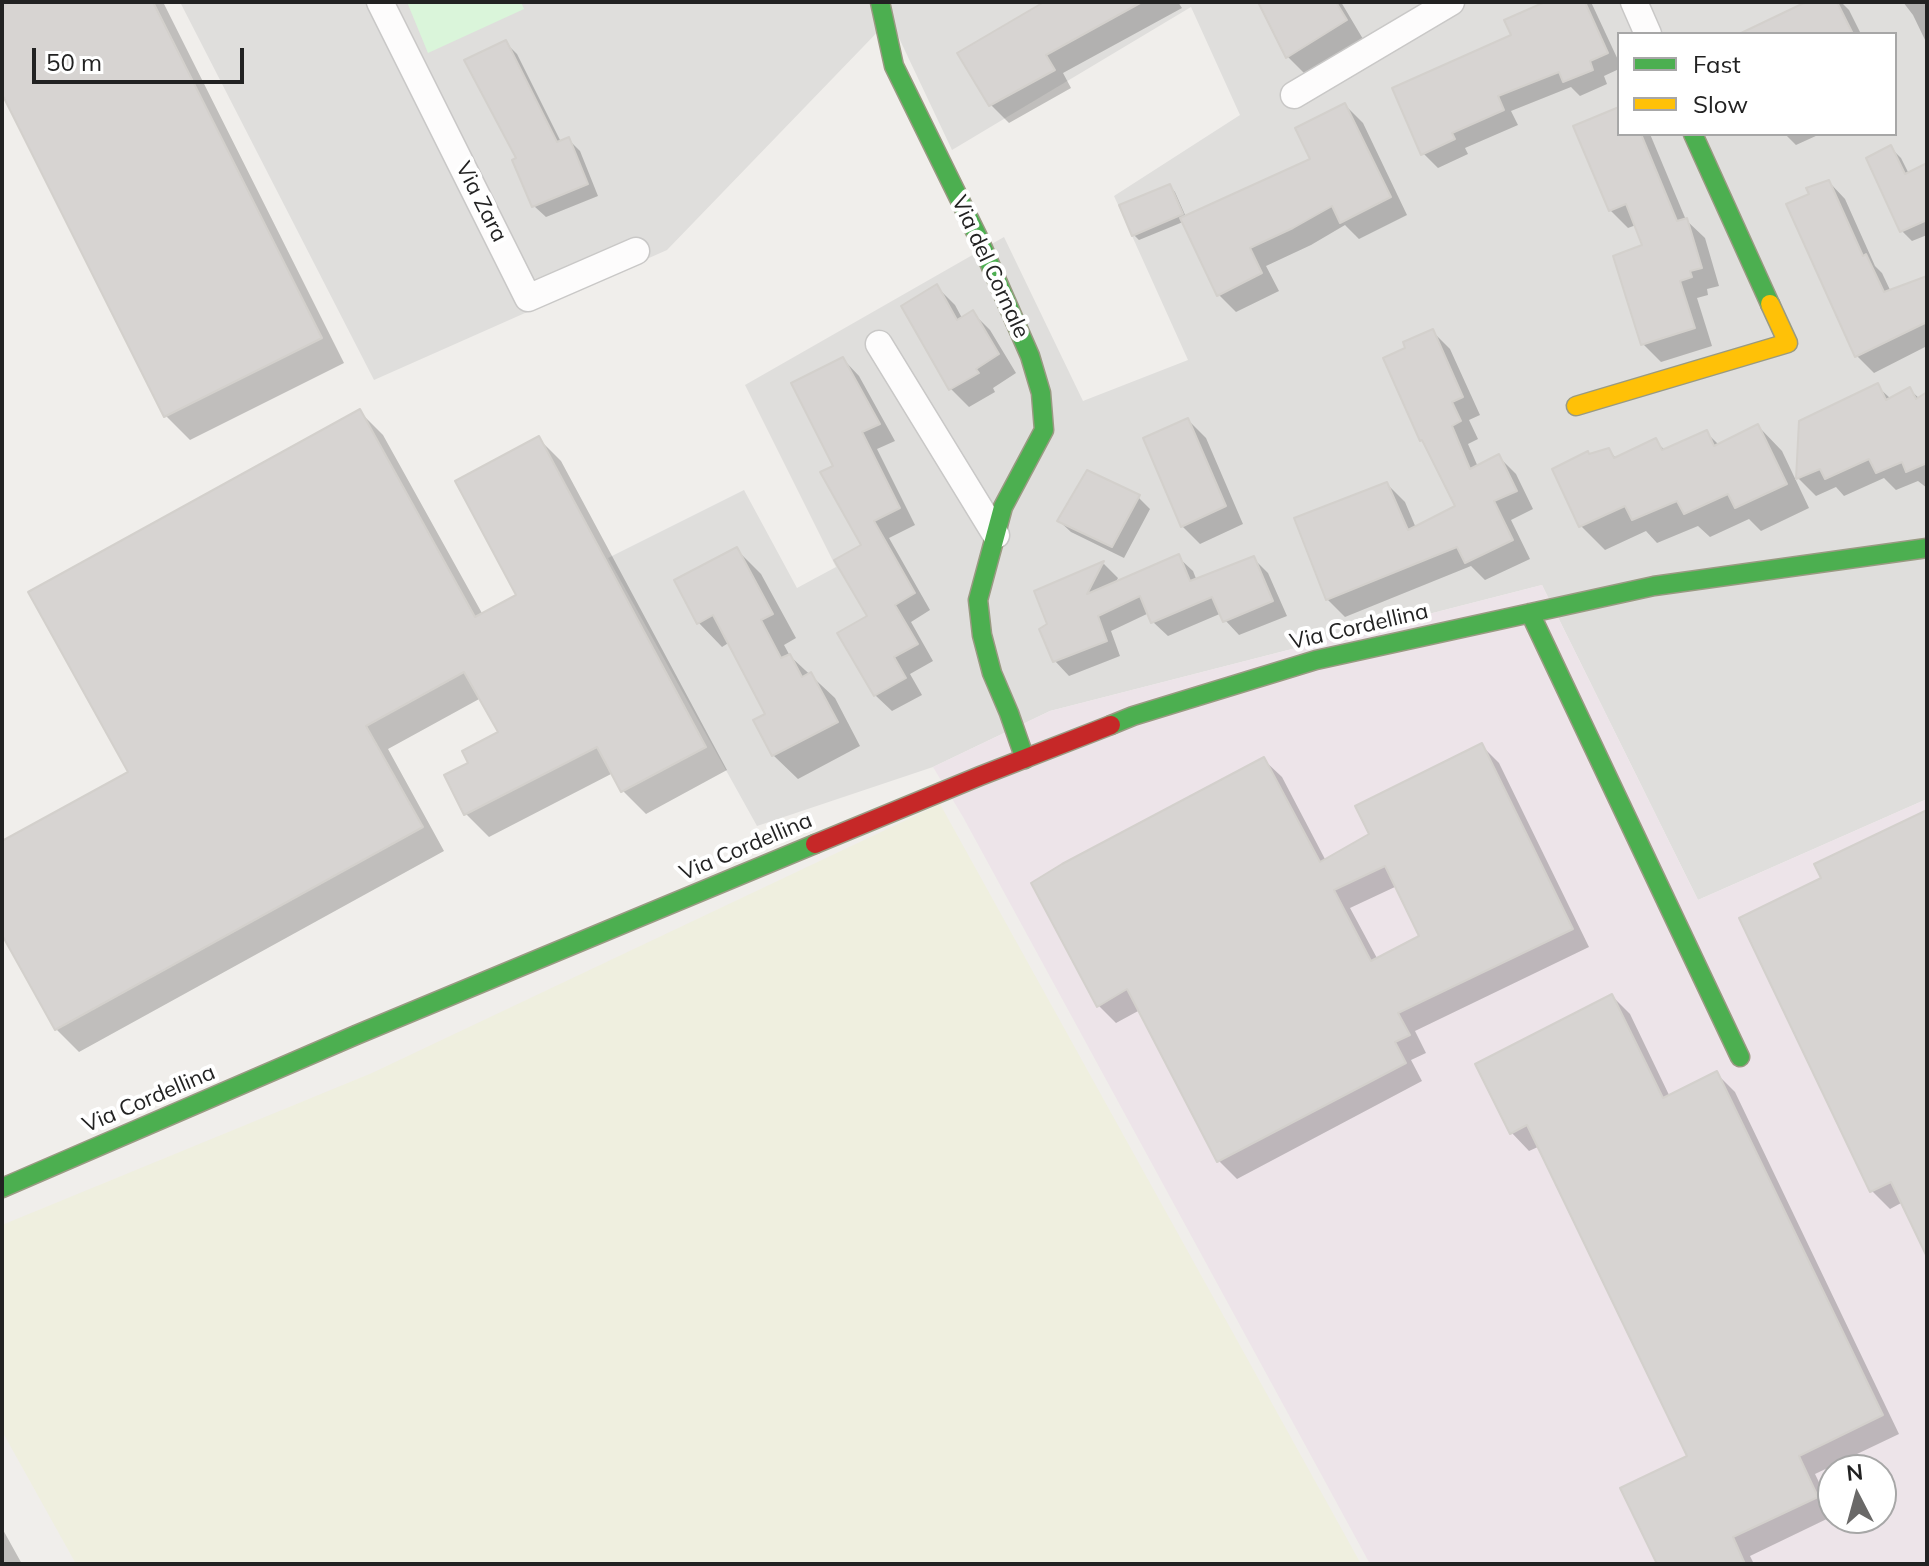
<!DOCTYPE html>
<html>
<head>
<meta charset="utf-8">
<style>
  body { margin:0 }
  #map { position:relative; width:1929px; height:1566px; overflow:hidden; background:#f0eeeb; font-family:Mulish,sans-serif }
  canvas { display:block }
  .frame { position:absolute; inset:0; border:4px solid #222; pointer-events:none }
  .legend { position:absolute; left:1617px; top:32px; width:280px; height:104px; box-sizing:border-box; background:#fff; border:2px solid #a7a7a7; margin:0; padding:10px 14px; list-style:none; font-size:24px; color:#222 }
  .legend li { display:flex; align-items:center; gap:16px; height:40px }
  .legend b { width:40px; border:2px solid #a7a7a7 }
  .north { position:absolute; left:1817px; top:1454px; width:80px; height:80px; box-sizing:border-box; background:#fff; border:2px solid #a7a7a7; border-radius:50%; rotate:354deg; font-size:22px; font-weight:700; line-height:32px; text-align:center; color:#222 }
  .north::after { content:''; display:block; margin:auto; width:28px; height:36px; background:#6a6968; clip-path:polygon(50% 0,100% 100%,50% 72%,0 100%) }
  .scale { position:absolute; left:32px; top:48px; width:212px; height:36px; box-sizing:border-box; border:4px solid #222; border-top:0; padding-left:10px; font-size:24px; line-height:28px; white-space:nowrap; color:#222; -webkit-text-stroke:6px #fff; paint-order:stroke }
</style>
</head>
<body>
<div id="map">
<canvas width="1929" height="1566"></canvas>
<div class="frame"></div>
<ul class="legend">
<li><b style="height:10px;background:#4caf50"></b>Fast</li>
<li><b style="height:10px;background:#ffc107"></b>Slow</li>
</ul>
<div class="north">N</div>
<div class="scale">50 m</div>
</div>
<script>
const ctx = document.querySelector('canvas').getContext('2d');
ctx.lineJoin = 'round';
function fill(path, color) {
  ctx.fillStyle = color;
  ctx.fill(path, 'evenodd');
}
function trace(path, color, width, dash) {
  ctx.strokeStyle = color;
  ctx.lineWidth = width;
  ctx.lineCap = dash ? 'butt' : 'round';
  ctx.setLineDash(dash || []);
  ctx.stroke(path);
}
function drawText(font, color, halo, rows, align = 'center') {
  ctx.font = font + ' Mulish,sans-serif';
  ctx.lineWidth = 8;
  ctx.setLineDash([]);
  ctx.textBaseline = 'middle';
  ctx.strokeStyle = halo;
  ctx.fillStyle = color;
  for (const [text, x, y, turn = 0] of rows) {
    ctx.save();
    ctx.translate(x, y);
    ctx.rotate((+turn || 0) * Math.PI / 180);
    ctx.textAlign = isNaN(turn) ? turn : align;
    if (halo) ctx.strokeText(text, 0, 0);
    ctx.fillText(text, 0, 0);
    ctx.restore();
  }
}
fill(new Path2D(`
  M 180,2 L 1927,2 L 1927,799 L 1698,900 L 1542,585 L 1050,711 L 933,767 L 757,826 L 608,558 L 744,490 L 797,588 L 836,567 L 745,385 L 1004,237 L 1083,401 L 1188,360 L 1114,196 L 1240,115 L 1191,7 L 952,150 L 890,19 L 667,250 L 374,380 ZM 1619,34 L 1895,34 L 1895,134 L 1619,134 Z`), '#dfdedc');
fill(new Path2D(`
  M 1542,585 L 1698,900 L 1927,799 L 1927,1564 L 1370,1564 L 963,817 L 933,767 L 1050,711 ZM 1833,1470 L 1881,1470 L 1881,1518 L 1833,1518 Z`), '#ede4e9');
fill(new Path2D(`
  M 940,804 L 1361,1564 L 76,1564 L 2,1431 L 2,1225 L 372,1073 Z`), '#efefdf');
fill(new Path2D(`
  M 407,2 L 521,2 L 524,9 L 428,53 Z`), '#daf5da');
fill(new Path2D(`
  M 2,2 L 163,2 L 344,363 L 190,440 L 166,416 L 2,90 Z
  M 1048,2 L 1178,2 L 1182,8 L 1063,73 L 1071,88 L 1009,123 L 991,105 L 960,53 Z
  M 1260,2 L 1341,2 L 1363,39 L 1305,74 L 1287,56 Z
  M 1551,2 L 1591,2 L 1619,62 L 1619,69 L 1604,76 L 1607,84 L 1580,96 L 1571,87 L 1511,111 L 1518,125 L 1465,148 L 1468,154 L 1438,168 L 1423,153 L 1514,36 Z
  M 1811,2 L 1841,2 L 1849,10 L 1861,34 L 1770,34 Z
  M 1903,2 L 1927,2 L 1927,44 L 1913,15 Z
  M 505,42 L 517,54 L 561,142 L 568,139 L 580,151 L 598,196 L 546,217 L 534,206 L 519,159 Z
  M 1345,105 L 1363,123 L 1407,215 L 1359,239 L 1345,225 L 1311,245 L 1266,266 L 1279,291 L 1236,312 L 1218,294 L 1183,222 L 1139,240 L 1134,235 L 1170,186 L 1175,192 L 1186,217 L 1312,160 Z
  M 1619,109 L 1619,134 L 1650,134 L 1686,220 L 1705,238 L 1719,286 L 1707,289 L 1708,295 L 1697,298 L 1712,346 L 1661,362 L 1643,344 L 1644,246 L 1636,225 L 1628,228 L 1610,210 Z
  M 1785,134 L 1818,134 L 1818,135 L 1796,145 Z
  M 1891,148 L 1901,158 L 1909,174 L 1927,169 L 1927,235 L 1912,241 L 1902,231 Z
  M 1829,182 L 1845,199 L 1875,266 L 1882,273 L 1891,292 L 1927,278 L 1927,346 L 1874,373 L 1857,356 L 1789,205 L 1811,195 Z
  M 937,287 L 955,305 L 962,318 L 972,312 L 990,330 L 1016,373 L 993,388 L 995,392 L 969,407 L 951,389 L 904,307 Z
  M 1432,331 L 1450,349 L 1480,415 L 1469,420 L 1478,439 L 1468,444 L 1478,467 L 1498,456 L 1516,474 L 1533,509 L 1511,520 L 1530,559 L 1485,580 L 1471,566 L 1345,617 L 1327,599 L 1387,484 L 1405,502 L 1416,528 L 1458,507 L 1408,349 Z
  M 843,359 L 859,376 L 895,441 L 877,449 L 915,525 L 889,538 L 930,610 L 911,622 L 933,661 L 910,674 L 922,695 L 892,711 L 875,695 L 863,546 L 836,467 Z
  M 1877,386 L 1891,399 L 1910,390 L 1920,399 L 1927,395 L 1927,488 L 1918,481 L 1896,490 L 1884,478 L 1844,496 L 1836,487 L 1816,496 L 1799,479 L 1800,422 Z
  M 360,412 L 383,435 L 483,615 L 519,596 L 539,439 L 561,461 L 727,770 L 646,814 L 623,791 L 613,773 L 489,837 L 466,814 L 501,733 L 481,698 L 388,749 L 444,851 L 79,1052 L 56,1029 L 2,931 L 2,843 L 131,773 Z
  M 1188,420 L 1206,438 L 1243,524 L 1200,544 L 1182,526 Z
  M 1758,426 L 1782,451 L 1809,508 L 1761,531 L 1749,519 L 1710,537 L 1698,526 L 1657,543 L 1646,531 L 1605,550 L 1581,526 L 1590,456 L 1608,450 L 1617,459 L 1655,441 L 1666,451 L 1706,432 L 1720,446 Z
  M 1138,497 L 1150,509 L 1124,558 L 1071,532 L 1059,521 Z
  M 737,550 L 761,574 L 796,638 L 784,645 L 790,656 L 835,698 L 860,746 L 798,779 L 773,755 L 768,715 L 730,642 L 722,647 L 698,622 Z
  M 1178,557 L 1193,571 L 1197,581 L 1253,558 L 1268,573 L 1287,616 L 1239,635 L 1225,620 L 1222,613 L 1168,636 L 1153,622 L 1149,613 L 1111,631 L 1120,656 L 1069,676 L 1055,661 L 1050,625 L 1036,592 L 1104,564 L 1118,578 L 1114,585 Z
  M 1482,746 L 1499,763 L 1589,947 L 1415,1031 L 1426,1053 L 1411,1060 L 1422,1081 L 1237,1179 L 1219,1161 L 1140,1010 L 1116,1023 L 1099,1006 L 1264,760 L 1282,777 L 1326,861 L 1372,835 ZM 1397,886 L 1422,937 L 1378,960 L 1350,908 Z
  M 1927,812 L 1927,1247 L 1903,1202 L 1890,1209 L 1872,1191 L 1741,919 L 1824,879 Z
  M 1612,996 L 1630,1014 L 1670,1097 L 1717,1074 L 1735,1092 L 1899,1434 L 1815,1474 L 1833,1511 L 1833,1516 L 1750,1556 L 1754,1564 L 1659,1564 L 1690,1456 L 1540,1146 L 1529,1151 L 1511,1132 Z
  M 2,1528 L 22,1564 L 2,1564 Z`), '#0003');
const building = new Path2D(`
  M 2,2 L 153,2 L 322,338 L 164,417 L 2,94 Z
  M 1044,2 L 1142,2 L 1046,55 L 1055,70 L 989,106 L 957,53 Z
  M 1258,2 L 1336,2 L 1347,20 L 1286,58 Z
  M 1545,2 L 1585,2 L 1608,53 L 1590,61 L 1593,70 L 1563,82 L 1559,72 L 1498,96 L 1504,110 L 1452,133 L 1455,139 L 1421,155 L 1392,88 L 1511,35 L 1504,20 Z
  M 1806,2 L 1837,2 L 1853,34 L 1739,34 Z
  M 506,40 L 557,142 L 569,137 L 588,184 L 532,207 L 512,160 L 516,158 L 464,60 Z
  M 1345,103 L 1391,197 L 1340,223 L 1332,206 L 1293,228 L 1250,248 L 1262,273 L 1217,296 L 1180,218 L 1310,159 L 1295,128 Z
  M 1619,107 L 1619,134 L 1641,134 L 1677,221 L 1687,218 L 1702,268 L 1690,271 L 1692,277 L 1680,281 L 1695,328 L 1641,345 L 1613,256 L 1642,245 L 1626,204 L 1609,211 L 1573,126 Z
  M 1891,145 L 1905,174 L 1927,163 L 1927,220 L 1900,232 L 1866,158 Z
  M 1829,180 L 1863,256 L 1866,254 L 1884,292 L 1927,276 L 1927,322 L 1855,357 L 1786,204 L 1809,194 L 1806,188 Z
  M 1170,184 L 1183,214 L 1132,236 L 1119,205 Z
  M 937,284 L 957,320 L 973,310 L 999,354 L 976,369 L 979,373 L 949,390 L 901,306 Z
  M 1433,329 L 1463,397 L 1452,402 L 1461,421 L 1452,426 L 1470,469 L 1499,454 L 1517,491 L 1494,501 L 1513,540 L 1465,563 L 1457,547 L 1326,600 L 1294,518 L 1387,482 L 1408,530 L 1455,506 L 1422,440 L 1420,441 L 1383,358 L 1405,348 L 1403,342 Z
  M 843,357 L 880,424 L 862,432 L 900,508 L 874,521 L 915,593 L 895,605 L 918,644 L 894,657 L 906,678 L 874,696 L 837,633 L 867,616 L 834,560 L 861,545 L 820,472 L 833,466 L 791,383 Z
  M 1878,383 L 1886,400 L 1910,387 L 1916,399 L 1927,392 L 1927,463 L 1906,472 L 1902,462 L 1876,473 L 1869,459 L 1825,479 L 1820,469 L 1796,479 L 1799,421 Z
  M 360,409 L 475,617 L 516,595 L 455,481 L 539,436 L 706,747 L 621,792 L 597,747 L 464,815 L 444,775 L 468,763 L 462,751 L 498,732 L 464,672 L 366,726 L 423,827 L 55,1030 L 2,935 L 2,841 L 128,772 L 28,592 Z
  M 1188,418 L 1226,506 L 1181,527 L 1143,438 Z
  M 1758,424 L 1787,484 L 1735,508 L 1728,494 L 1684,514 L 1677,501 L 1632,520 L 1625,506 L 1579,527 L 1552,469 L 1588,451 L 1589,454 L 1609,448 L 1614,458 L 1656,438 L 1662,450 L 1707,430 L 1714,446 Z
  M 1087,470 L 1140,495 L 1112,547 L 1057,521 Z
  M 737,547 L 773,614 L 761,620 L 781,658 L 790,654 L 802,677 L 811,672 L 838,722 L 772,756 L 753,720 L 765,714 L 713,615 L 697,624 L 674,580 Z
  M 1179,554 L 1190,581 L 1254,556 L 1273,601 L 1223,622 L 1212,597 L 1151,623 L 1140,596 L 1098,616 L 1107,641 L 1053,662 L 1039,629 L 1047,624 L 1034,591 L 1104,561 L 1087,594 Z
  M 1482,743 L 1573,929 L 1398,1013 L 1410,1035 L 1395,1042 L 1406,1063 L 1217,1162 L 1127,989 L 1097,1007 L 1031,883 L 1062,864 L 1264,757 L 1320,862 L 1369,834 L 1355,806 ZM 1385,866 L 1419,936 L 1371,961 L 1334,890 Z
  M 1927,810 L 1927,1257 L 1891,1182 L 1870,1192 L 1739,918 L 1821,878 L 1814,864 Z
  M 1612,994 L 1663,1098 L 1717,1071 L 1883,1415 L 1799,1456 L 1818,1497 L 1733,1537 L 1745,1564 L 1657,1564 L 1620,1488 L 1687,1456 L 1527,1125 L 1510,1134 L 1475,1064 Z`);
fill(building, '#d7d4d2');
trace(building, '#d3d0cc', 2);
const street = new Path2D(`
  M 380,2 L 528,298 L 636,251
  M 1634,2 L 1648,34
  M 1294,95 L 1451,2
  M 879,344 L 996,535`);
const fast = new Path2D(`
  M 880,2 L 894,66 L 978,237 L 1030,356 L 1041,393 L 1044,430 L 1003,507 L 978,600 L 982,635 L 992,673 L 1009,713 L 1025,759
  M 1693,134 L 1770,304
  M 1530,613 L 1740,1057
  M 1111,725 L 1133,716 L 1316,660 L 1654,586 L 1927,548
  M 2,1188 L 356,1035 L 815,844`);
const slow = new Path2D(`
  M 1576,406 L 1788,343 L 1770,304`);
const jam = new Path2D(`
  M 815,844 L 980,776 L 1111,725`);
trace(street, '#c9c8c7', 29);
trace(fast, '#999a82', 21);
trace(slow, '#999a82', 21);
trace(jam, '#999a82', 21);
trace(street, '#fdfcfc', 26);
trace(fast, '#4caf50', 18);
trace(slow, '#ffc107', 18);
trace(jam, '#c62828', 18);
drawText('22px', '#222', '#fff', [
  ["Via Zara",481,202,63],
  ["Via del Cornale",990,267,65],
  ["Via Cordellina",1359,627,-13],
  ["Via Cordellina",746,847,-23],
  ["Via Cordellina",149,1099,-23]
]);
</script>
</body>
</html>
